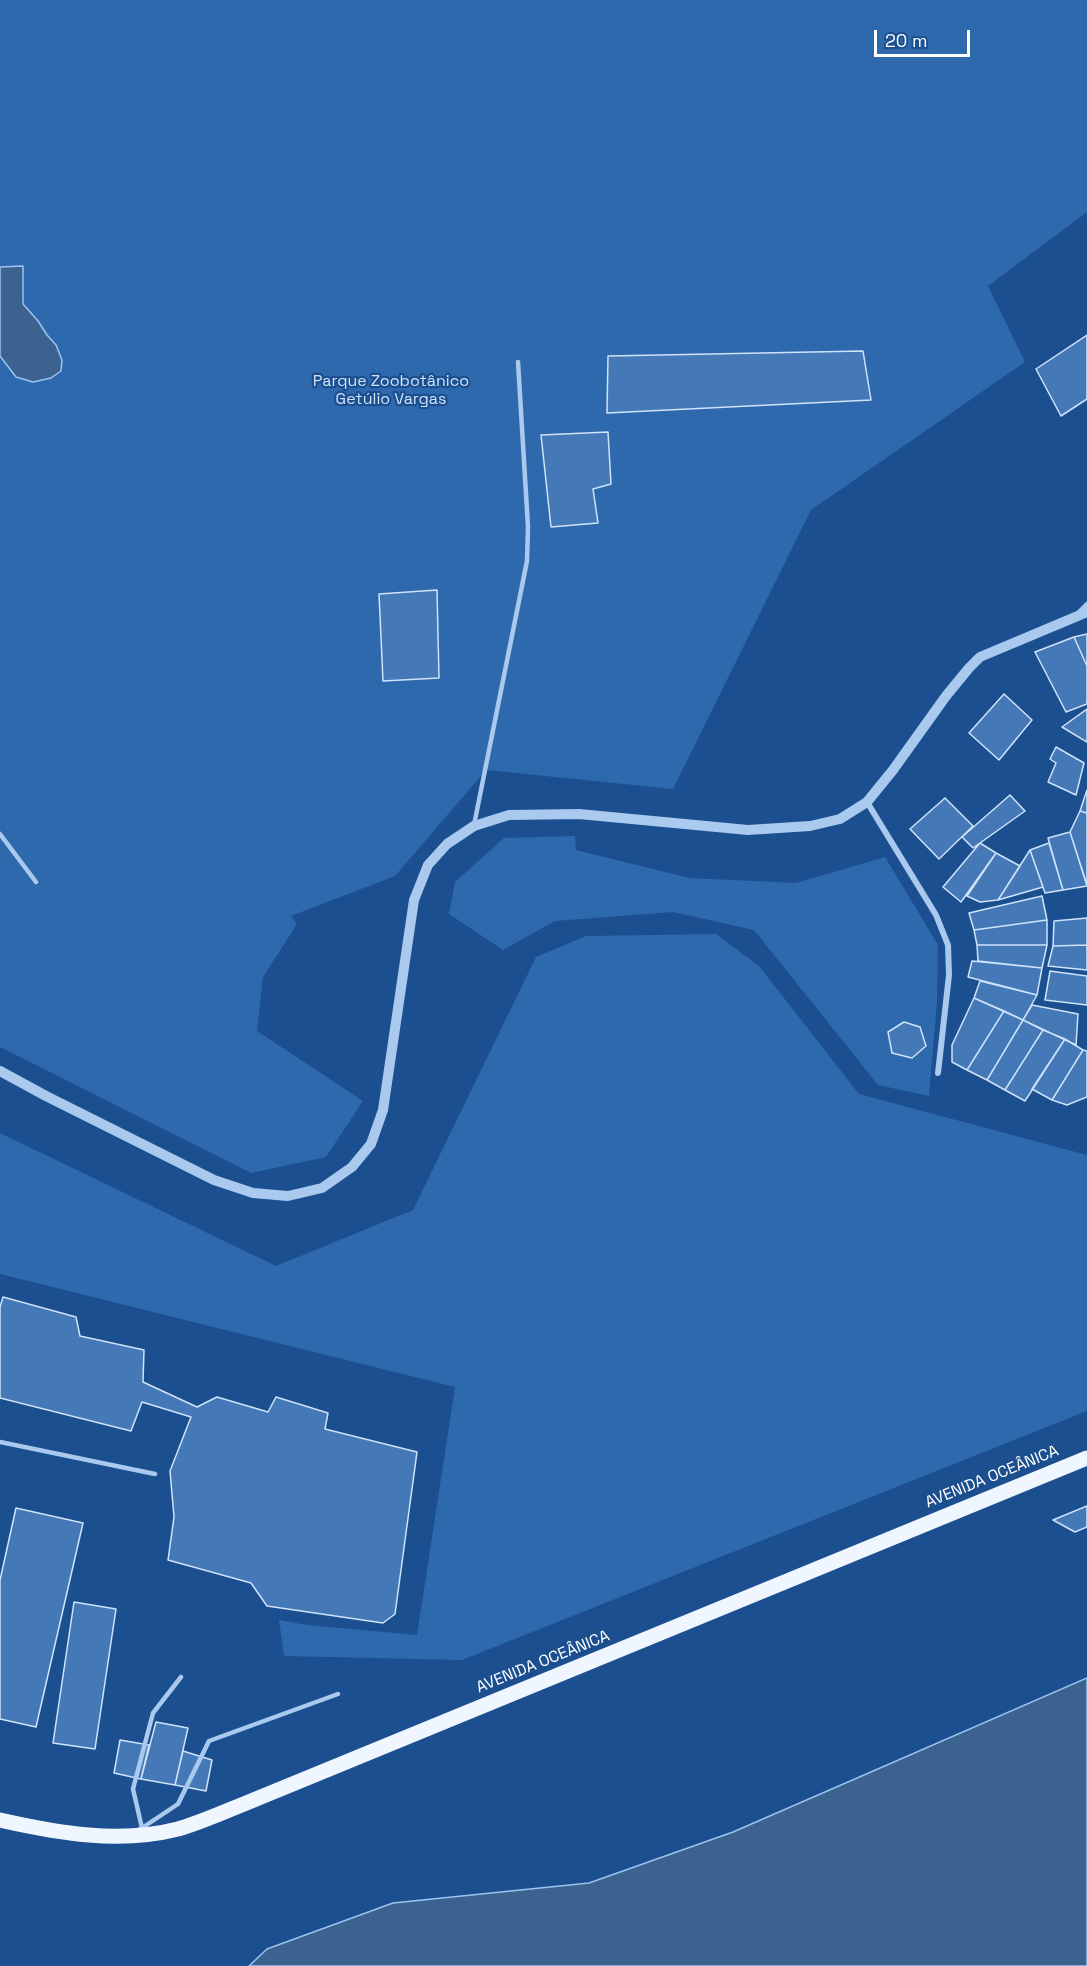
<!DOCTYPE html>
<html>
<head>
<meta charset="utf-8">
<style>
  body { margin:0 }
  #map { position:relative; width:1087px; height:1966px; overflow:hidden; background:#1b4f8f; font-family:"Space Grotesk",sans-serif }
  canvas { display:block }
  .scale { position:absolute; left:874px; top:30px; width:96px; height:27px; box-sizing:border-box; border:3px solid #fff; border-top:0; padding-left:8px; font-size:18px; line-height:21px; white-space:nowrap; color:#fff; -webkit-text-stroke:4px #1b4f8f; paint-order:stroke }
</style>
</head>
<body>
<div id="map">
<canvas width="1087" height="1966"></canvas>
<div class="scale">20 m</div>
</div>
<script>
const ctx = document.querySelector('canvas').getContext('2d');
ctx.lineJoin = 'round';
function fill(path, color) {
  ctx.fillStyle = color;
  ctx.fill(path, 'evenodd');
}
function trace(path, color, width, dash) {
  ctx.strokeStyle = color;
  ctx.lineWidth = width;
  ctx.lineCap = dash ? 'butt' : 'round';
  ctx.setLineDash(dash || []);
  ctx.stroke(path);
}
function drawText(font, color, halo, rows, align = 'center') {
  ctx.font = font + ' "Space Grotesk",sans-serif';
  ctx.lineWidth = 4.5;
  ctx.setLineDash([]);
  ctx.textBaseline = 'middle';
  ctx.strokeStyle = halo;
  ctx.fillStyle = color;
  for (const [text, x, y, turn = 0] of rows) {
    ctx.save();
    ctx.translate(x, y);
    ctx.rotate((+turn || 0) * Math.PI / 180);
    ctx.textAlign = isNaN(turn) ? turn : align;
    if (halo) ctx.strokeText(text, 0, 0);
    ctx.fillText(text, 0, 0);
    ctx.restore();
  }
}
fill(new Path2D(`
  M 0,0 L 1087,0 L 1087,212 L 988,286 L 1025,362 L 811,510 L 673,789 L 486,770 L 395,876 L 291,916 L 297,924 L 263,977 L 257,1031 L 363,1101 L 326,1157 L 251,1173 L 0,1047 Z
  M 575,836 L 576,850 L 689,878 L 796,883 L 885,857 L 938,945 L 937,1002 L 929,1096 L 878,1085 L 754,930 L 673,912 L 555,921 L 503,950 L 449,914 L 455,882 L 504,838 Z
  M 716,934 L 759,966 L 859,1094 L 1087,1155 L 1087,1411 L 462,1660 L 284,1656 L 279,1620 L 307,1625 L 417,1635 L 455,1387 L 0,1274 L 0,1133 L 276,1266 L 413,1210 L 536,957 L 586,936 Z`), '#2e69ad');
const water = new Path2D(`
  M 23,266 L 23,304 L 38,321 L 47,335 L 56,345 L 62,360 L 61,371 L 51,378 L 33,382 L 16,377 L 0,356 L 0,267 Z
  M 1087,1678 L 1087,1966 L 249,1966 L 267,1949 L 393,1903 L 589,1883 L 733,1832 Z`);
fill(water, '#3c6290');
trace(water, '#9cc4f0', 1.5);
const building = new Path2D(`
  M 1087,335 L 1087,399 L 1061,416 L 1036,369 Z
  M 863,351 L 871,400 L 607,413 L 608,356 Z
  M 608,432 L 611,484 L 593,489 L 598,523 L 551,527 L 541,435 Z
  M 437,590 L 439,678 L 383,681 L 379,594 Z
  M 1087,634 L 1087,666 L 1074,637 Z
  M 1074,637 L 1087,666 L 1087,704 L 1066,712 L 1035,652 Z
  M 1004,694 L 1032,720 L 999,760 L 969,733 Z
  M 1087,709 L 1087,742 L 1062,727 Z
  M 1056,747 L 1084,763 L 1076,795 L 1048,782 L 1056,763 L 1050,759 Z
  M 1087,790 L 1087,813 L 1080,811 Z
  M 1010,795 L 1025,811 L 973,848 L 962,837 Z
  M 945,798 L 973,826 L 939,859 L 910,829 Z
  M 1080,811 L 1087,813 L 1087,885 L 1070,832 Z
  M 1070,832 L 1087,886 L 1063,890 L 1048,838 Z
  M 980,843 L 996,853 L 961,902 L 943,887 Z
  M 1049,843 L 1063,890 L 1045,893 L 1030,850 Z
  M 1030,850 L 1043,887 L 998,900 Z
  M 996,853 L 1020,866 L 998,900 L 980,902 L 967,896 Z
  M 1042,896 L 1047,920 L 974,930 L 969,913 Z
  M 1087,918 L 1087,945 L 1053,946 L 1054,921 Z
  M 1047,920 L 1047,945 L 977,945 L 974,930 Z
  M 977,945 L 1047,945 L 1042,968 L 978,961 Z
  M 1087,945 L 1087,970 L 1048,966 L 1053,946 Z
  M 972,961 L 1042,968 L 1037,995 L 968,977 Z
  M 1050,971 L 1087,976 L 1087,1005 L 1045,1000 Z
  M 980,981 L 1037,995 L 1023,1020 L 974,998 Z
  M 974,998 L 1004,1011 L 967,1070 L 952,1062 L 952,1045 Z
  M 1032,1005 L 1078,1014 L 1076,1045 L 1023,1020 Z
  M 1004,1011 L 1023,1020 L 987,1080 L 967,1070 Z
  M 1023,1020 L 1043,1030 L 1005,1090 L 987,1080 Z
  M 904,1022 L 920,1027 L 926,1046 L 912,1058 L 892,1053 L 888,1032 Z
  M 1043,1030 L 1065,1039 L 1025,1101 L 1005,1090 Z
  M 1065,1039 L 1083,1050 L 1052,1100 L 1032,1089 Z
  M 1083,1050 L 1087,1051 L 1087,1097 L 1067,1105 L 1052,1100 Z
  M 3,1297 L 76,1317 L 80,1336 L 144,1350 L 143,1382 L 197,1407 L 217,1397 L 268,1412 L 276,1397 L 328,1413 L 325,1429 L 417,1452 L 395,1614 L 383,1623 L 267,1606 L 251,1583 L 168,1560 L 174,1517 L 170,1471 L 191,1417 L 142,1402 L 131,1431 L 0,1398 L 0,1307 Z
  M 1087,1506 L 1087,1527 L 1075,1532 L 1053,1520 Z
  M 16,1508 L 83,1523 L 36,1727 L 0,1719 L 0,1580 Z
  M 74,1602 L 116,1609 L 95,1749 L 53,1743 Z
  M 156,1722 L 188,1728 L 175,1785 L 141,1779 Z
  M 120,1740 L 149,1745 L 141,1779 L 114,1773 Z
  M 183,1751 L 212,1760 L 206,1791 L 175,1785 Z`);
fill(building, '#4478b7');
trace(building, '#cfe3fa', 1.5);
trace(new Path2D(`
  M 1079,612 L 1087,604
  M 474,825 L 527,561 L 528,527 L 518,362
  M 0,834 L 36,882
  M 0,1442 L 155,1474
  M 142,1828 L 178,1804 L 209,1741 L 338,1694
  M 140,1829 L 142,1828 L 133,1789 L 153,1713 L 181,1677`), '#a9c9ee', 4.5);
trace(new Path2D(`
  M 867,802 L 936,915 L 948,945 L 949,975 L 938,1073`), '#a9c9ee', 6);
trace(new Path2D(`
  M 0,1071 L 46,1096 L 214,1180 L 253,1193 L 288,1196 L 322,1188 L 352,1167 L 371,1144 L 383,1110 L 414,900 L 428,865 L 447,844 L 474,826 L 509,815 L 579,814 L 748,830 L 810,826 L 840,819 L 867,802 L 893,770 L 946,696 L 969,668 L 980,657 L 1087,612`), '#a9c9ee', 10);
trace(new Path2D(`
  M 0,1820 C 58,1833 119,1844 178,1829 C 199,1823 219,1814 239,1806 L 1087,1458`), '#f0f6ff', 15);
drawText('16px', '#cfe3fa', '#1b4f8f', [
  ["Parque Zoobotânico",391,382],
  ["Getúlio Vargas",391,400]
]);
drawText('16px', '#fff', '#1b4f8f', [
  ["AVENIDA OCEÂNICA",992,1477,-22],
  ["AVENIDA OCEÂNICA",543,1662,-22]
]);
</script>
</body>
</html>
